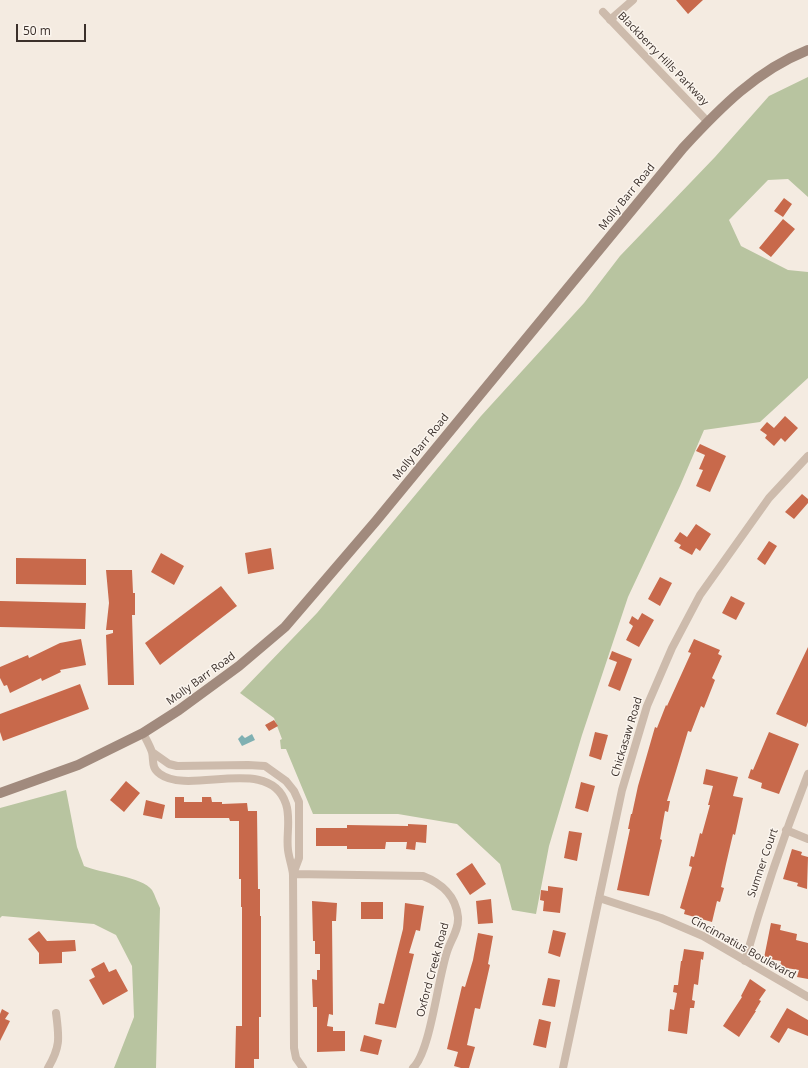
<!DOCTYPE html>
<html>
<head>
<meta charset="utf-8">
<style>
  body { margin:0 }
  #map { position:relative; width:808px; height:1068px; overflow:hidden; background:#f4ebe1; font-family:"Open Sans",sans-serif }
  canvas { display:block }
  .scale { position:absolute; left:16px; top:24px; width:70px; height:18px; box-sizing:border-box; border:2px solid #3b302b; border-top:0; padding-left:5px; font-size:12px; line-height:14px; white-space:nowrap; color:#3b302b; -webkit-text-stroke:3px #fbf5ee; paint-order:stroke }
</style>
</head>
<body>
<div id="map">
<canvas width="808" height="1068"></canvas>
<div class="scale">50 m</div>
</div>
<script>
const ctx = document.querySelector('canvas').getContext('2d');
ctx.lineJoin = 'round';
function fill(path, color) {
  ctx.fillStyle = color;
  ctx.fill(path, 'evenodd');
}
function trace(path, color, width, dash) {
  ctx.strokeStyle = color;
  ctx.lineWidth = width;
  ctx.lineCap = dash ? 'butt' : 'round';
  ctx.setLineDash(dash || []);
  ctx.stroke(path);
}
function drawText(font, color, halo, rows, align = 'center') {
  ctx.font = font + ' "Open Sans",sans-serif';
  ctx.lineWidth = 3;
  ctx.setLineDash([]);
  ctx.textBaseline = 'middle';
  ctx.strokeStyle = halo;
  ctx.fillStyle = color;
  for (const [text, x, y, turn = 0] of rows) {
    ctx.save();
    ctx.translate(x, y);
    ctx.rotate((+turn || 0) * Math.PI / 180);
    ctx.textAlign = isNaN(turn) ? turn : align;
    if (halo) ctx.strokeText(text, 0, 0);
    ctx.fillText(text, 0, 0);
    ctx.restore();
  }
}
fill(new Path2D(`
  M 808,77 L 808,197 L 788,179 L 768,180 L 729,220 L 741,246 L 788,270 L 808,272 L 808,378 L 760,422 L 704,430 L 680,486 L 628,597 L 582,735 L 549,846 L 536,914 L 512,910 L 500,864 L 457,824 L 398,814 L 313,814 L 286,749 L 281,749 L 280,740 L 282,739 L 274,718 L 240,693 L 317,613 L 481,416 L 584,303 L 620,256 L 715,157 L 769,96 Z
  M 66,790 L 77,847 L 84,866 C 100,873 143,877 152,890 C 155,895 157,902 160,908 L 156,1068 L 114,1068 L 134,1017 L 132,966 L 116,935 L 94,924 L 2,916 L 0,918 L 0,808 Z`), '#b8c4a0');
fill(new Path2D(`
  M 252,734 L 255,740 L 242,746 L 238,739 L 242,735 L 245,738 Z`), '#7fb0b2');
fill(new Path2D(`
  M 676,0 L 703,0 L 688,14 Z
  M 784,198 L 792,204 L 783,217 L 774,211 Z
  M 783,219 L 795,229 L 771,257 L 759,248 Z
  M 785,416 L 798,428 L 785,442 L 781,438 L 774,446 L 765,438 L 767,435 L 760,430 L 767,422 L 774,428 Z
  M 700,444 L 726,456 L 710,492 L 696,486 L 703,470 L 699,469 L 705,455 L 696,451 Z
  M 802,494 L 808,499 L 808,503 L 794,519 L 785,512 Z
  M 696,524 L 711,534 L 700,551 L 696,548 L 692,555 L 679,548 L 681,545 L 674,541 L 680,532 L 687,537 Z
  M 769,541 L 777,546 L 765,565 L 757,559 Z
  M 271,548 L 274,569 L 248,574 L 245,553 Z
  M 161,553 L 184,566 L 174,585 L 151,572 Z
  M 16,558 L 86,559 L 86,585 L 16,584 Z
  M 106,570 L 132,570 L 133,593 L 135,593 L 135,615 L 132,615 L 134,685 L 108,685 L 106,635 L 113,633 L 113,630 L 106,630 L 109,603 Z
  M 660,577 L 672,583 L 660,606 L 648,599 Z
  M 221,586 L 237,606 L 160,665 L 145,643 Z
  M 731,596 L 745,603 L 736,620 L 722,613 Z
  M 0,601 L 86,603 L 85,629 L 0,627 Z
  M 642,613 L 654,620 L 639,647 L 626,640 L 633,626 L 629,623 L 632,616 L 638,620 Z
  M 81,639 L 86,665 L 60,670 L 61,672 L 42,681 L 41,678 L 10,693 L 7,685 L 4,686 L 0,678 L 0,667 L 28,655 L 29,658 L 60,643 Z
  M 694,639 L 720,650 L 718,654 L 722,656 L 712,678 L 715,680 L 704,708 L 701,706 L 691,732 L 688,731 L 667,801 L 670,801 L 668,812 L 665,811 L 660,839 L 662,840 L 649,896 L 617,890 L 630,829 L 628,829 L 631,814 L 632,814 L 638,786 L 655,727 L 657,728 L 666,705 L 667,706 L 691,653 L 688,652 Z
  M 808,647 L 808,722 L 806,727 L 776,714 Z
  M 612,651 L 632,659 L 620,691 L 608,686 L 617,662 L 609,659 Z
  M 80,684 L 89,709 L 3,741 L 0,732 L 0,714 Z
  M 274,720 L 278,726 L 269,731 L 265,725 Z
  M 595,732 L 608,735 L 601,760 L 589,756 Z
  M 769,732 L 799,744 L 779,794 L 761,788 L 762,783 L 748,778 L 751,769 L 753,770 Z
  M 706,769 L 738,777 L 733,796 L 743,798 L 735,835 L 733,834 L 726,864 L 721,887 L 724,888 L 720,902 L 717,901 L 712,922 L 684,914 L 685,910 L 680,908 L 692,867 L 689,866 L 691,856 L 694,857 L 700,833 L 702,834 L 710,805 L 708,805 L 713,786 L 703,784 Z
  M 126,781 L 140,793 L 124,812 L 110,800 Z
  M 581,782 L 595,786 L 588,812 L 575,808 Z
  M 175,797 L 184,797 L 184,802 L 202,802 L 202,797 L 211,797 L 212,802 L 222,802 L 222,804 L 247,803 L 248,811 L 257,811 L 258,889 L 260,889 L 260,916 L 261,916 L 261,1017 L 259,1017 L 259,1059 L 254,1059 L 254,1068 L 235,1068 L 236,1026 L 242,1026 L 242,907 L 241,907 L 241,879 L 239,879 L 239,821 L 230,821 L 229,818 L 175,818 Z
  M 146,800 L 165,805 L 162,819 L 143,815 Z
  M 408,824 L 427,825 L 426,843 L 416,842 L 415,850 L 406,849 L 407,842 L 386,842 L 385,849 L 347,849 L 347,846 L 316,846 L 316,828 L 347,828 L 347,825 L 408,826 Z
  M 569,831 L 582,833 L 577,861 L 564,858 Z
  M 792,849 L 802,852 L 801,855 L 808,857 L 807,889 L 797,886 L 798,883 L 783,879 Z
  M 472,863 L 486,884 L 470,895 L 456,874 Z
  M 548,886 L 563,888 L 560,913 L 543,911 L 544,901 L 540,900 L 541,890 L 548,891 Z
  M 491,899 L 493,923 L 478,924 L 476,901 Z
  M 312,901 L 337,903 L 336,921 L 332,921 L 333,1015 L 329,1014 L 327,1026 L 333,1027 L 333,1031 L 345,1031 L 345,1051 L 317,1052 L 317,1007 L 313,1007 L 312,979 L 317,980 L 317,970 L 320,970 L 320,954 L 315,954 L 315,941 L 313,941 Z
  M 361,902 L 383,902 L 383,919 L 361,919 Z
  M 405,903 L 424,906 L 420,931 L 416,930 L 409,953 L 414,954 L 396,1028 L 375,1024 L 379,1003 L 384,1004 L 403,929 Z
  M 771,923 L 781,925 L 780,930 L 797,934 L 796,940 L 808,943 L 808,979 L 797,977 L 799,970 L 780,967 L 781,961 L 764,958 Z
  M 553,930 L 566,933 L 560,957 L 548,953 Z
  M 39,931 L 47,941 L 75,940 L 76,951 L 62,952 L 62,963 L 39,964 L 39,953 L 28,939 Z
  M 478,933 L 493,936 L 488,964 L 490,965 L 480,1009 L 475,1008 L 467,1045 L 475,1047 L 469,1068 L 461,1068 L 454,1066 L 458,1052 L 447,1049 L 462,986 L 465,987 L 473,960 Z
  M 684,949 L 704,952 L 703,960 L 701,959 L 698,985 L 694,984 L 692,1000 L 695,1001 L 694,1008 L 690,1008 L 687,1034 L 668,1031 L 670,1009 L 674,1010 L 677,993 L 673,992 L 674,985 L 678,985 L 681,961 L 682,961 Z
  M 104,962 L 109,972 L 116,969 L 128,991 L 103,1005 L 89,980 L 95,977 L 91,969 Z
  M 548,978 L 560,980 L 555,1007 L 542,1005 Z
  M 750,979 L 766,990 L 759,1000 L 761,1001 L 755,1011 L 756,1011 L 739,1037 L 723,1026 L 742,997 L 741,996 Z
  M 787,1008 L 808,1020 L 808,1036 L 788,1028 L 779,1043 L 770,1037 Z
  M 2,1009 L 9,1013 L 5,1019 L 10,1021 L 0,1041 L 0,1014 Z
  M 539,1019 L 551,1022 L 546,1048 L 533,1045 Z
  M 364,1035 L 382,1040 L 378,1055 L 360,1051 Z`), '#c8694b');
trace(new Path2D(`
  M 603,12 L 708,122
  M 610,20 L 633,0
  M 143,733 C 146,739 150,746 152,752 C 154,761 151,768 160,774 C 190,796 270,754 286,804 C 291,819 286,835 288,850 C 289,858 292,866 293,874 L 294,1048 L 296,1058 L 303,1068
  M 152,752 L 169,764 L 177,766 L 248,765 L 265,766 L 286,781 L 294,791 L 299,802 L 299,858 L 293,874
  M 786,830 L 808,839
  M 293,874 L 423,876 C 441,883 456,896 458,917 C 459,929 452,938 448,949 C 438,975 431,1051 413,1068
  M 599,898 L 661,918 L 703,936 L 808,997
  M 745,961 C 763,897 784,835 808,774
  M 48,1068 C 61,1046 59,1037 56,1013
  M 563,1068 L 622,790 L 647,706 L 672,648 L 700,595 L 769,498 L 808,456`), '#cdbbac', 8);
trace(new Path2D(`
  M 0,793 L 78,765 L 143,733 L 179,710 L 239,666 L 285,627 L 376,521 L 683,148 C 720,108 757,70 808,50`), '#a18a7d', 10);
drawText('11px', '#3b302b', '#fbf5ee', [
  ["Blackberry Hills Parkway",663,59,46],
  ["Molly Barr Road",627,197,-51],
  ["Molly Barr Road",421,447,-51],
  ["Molly Barr Road",201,679,-36],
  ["Chickasaw Road",627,737,-73],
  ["Sumner Court",763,863,-71],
  ["Cincinnatius Boulevard",743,948,29],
  ["Oxford Creek Road",433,970,-75]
]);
</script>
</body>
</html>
